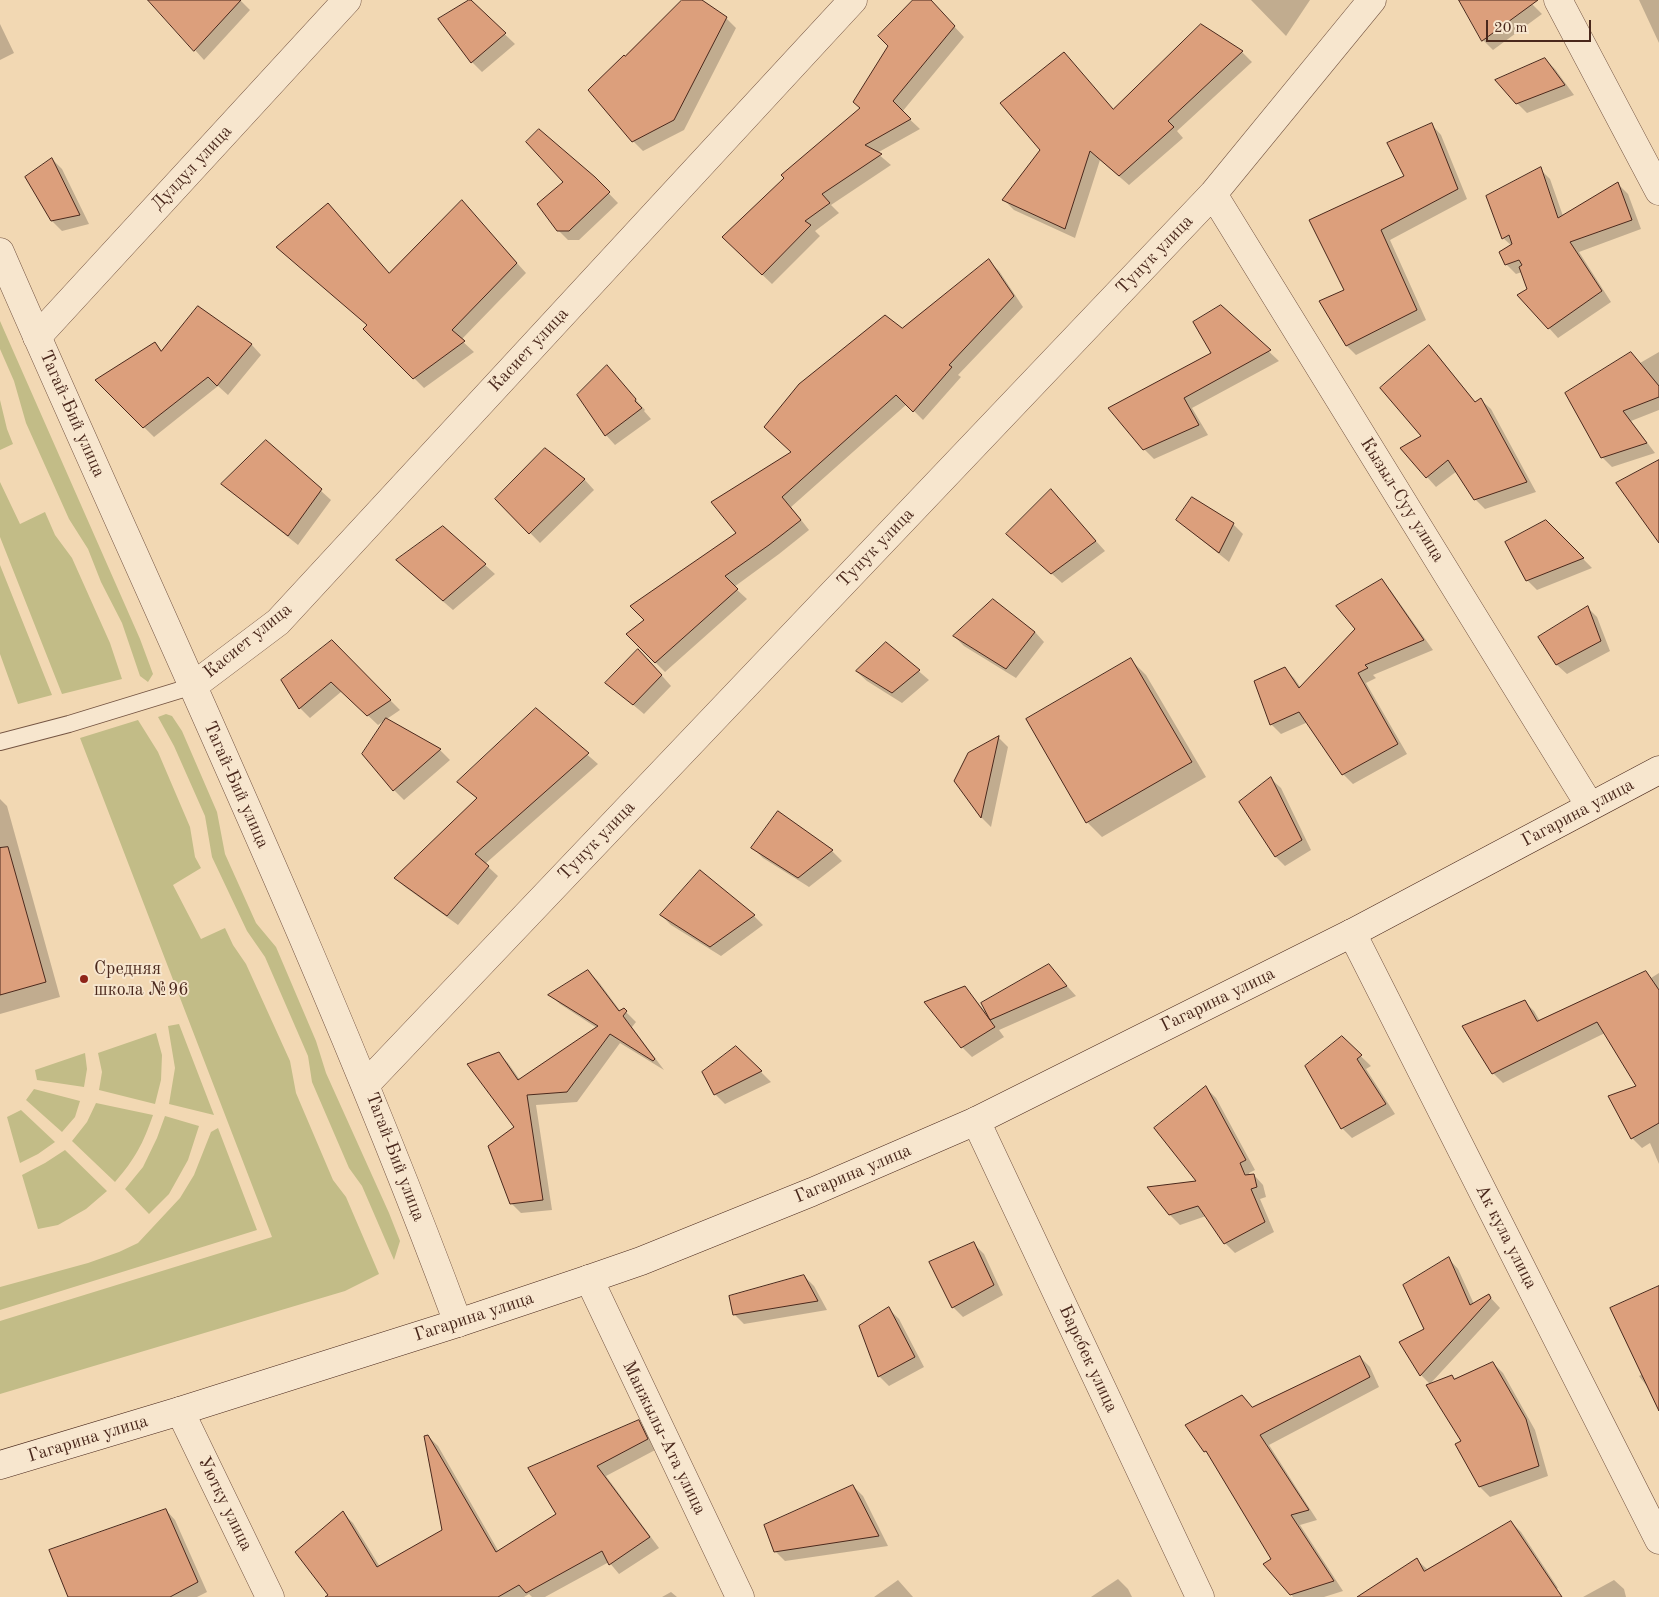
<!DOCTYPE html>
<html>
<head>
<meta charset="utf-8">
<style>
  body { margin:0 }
  #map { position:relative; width:1659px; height:1597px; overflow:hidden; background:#f2d8b3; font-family:"Old Standard TT",serif }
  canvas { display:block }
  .scale { position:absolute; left:1486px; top:20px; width:105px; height:22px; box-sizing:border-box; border:2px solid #4a281c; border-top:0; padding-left:6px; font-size:15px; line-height:18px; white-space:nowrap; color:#4a281c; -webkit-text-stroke:4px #f7e6ce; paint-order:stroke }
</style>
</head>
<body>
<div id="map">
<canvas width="1659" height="1597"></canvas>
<div class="scale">20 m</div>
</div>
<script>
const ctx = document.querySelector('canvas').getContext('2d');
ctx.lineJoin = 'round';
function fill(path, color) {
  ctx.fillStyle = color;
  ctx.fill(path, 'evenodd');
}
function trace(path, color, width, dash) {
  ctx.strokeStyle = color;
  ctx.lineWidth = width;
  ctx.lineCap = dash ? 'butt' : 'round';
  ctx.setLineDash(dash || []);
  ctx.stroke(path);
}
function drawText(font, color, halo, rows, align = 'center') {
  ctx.font = font + ' "Old Standard TT",serif';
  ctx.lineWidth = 4;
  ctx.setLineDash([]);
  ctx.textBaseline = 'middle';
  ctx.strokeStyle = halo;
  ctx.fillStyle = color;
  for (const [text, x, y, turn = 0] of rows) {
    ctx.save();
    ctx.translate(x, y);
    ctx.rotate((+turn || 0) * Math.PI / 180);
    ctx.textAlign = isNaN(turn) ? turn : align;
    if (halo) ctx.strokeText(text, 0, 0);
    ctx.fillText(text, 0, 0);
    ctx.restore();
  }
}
fill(new Path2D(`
  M 0,321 L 140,639 L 153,674 L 148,682 L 140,676 L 122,623 L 101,582 L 88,549 L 69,519 L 26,423 L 14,381 L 0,349 Z
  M 0,400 L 7,429 L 13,444 L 0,450 Z
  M 0,482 L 20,524 L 45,512 L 55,535 L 72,558 L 110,643 L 122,679 L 62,694 L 0,537 Z
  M 0,565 L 52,695 L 18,704 L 0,654 Z
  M 166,714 L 172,716 L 182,731 L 217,812 L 225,854 L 256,923 L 276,947 L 316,1041 L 326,1073 L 389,1213 L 400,1241 L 394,1260 L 362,1186 L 349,1168 L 312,1082 L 308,1056 L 265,957 L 247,931 L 212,857 L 205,816 L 174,746 L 158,717 Z
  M 138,720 L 158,752 L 190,827 L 195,857 L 201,868 L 173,885 L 201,939 L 225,928 L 233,945 L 246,964 L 290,1061 L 296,1093 L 333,1180 L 346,1197 L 379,1274 L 345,1291 L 0,1394 L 0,1321 L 272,1237 L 80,738 Z
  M 179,1024 L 214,1115 L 169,1104 L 175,1068 L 168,1026 Z
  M 156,1033 L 162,1055 L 161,1080 L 155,1104 L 99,1090 L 102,1072 L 98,1053 Z
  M 85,1053 L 87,1069 L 84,1087 L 37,1080 L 35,1070 Z
  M 34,1089 L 80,1101 L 75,1117 L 62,1132 L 26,1100 Z
  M 96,1103 L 153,1115 C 143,1144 135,1159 115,1182 L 72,1141 L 87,1122 Z
  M 21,1110 L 55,1142 L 38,1154 L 20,1163 L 7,1117 Z
  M 165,1116 L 199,1126 L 188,1160 L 169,1194 L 149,1214 L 125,1189 L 143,1167 L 157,1138 Z
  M 218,1128 L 257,1230 L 0,1310 L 0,1287 L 88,1263 L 119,1252 L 138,1243 L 180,1198 L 194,1175 L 211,1132 Z
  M 65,1150 L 107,1191 L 86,1209 L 58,1225 L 38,1229 L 22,1175 L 45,1163 Z`), '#c2bc87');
fill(new Path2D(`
  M 150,0 L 240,0 L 250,10 L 204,60 Z
  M 684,0 L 700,0 L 726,18 L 736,28 L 684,130 L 643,151 L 633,141 Z
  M 914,0 L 930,0 L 964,37 L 902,112 L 920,129 L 877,153 L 891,165 L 831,205 L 839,213 L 815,231 L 820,236 L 772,284 L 733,247 L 862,108 L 890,46 Z
  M 1251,0 L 1310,0 L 1286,36 Z
  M 1461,0 L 1528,0 L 1542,14 L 1493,50 L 1483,40 Z
  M 1639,0 L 1659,0 L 1659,43 Z
  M 470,1 L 515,44 L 482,72 L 472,62 L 440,19 Z
  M 0,24 L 14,53 L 0,60 Z
  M 1202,26 L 1242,52 L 1252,62 L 1177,131 L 1183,138 L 1129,185 L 1100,160 L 1075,238 L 1014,210 L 1004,200 L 1113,110 Z
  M 1545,59 L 1555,69 L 1574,95 L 1527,113 L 1517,103 Z
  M 1432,125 L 1441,135 L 1467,199 L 1390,240 L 1426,320 L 1356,355 L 1346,345 L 1345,291 L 1406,176 Z
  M 52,159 L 62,169 L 89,224 L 62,231 L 52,221 Z
  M 1540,169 L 1550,179 L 1563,216 L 1618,184 L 1628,194 L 1641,229 L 1579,252 L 1611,302 L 1558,338 L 1549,328 L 1528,289 L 1522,272 L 1516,274 L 1506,264 L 1512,246 L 1503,238 Z
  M 594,178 L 618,203 L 579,240 L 568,240 L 558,230 Z
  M 462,202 L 526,273 L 461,340 L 474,352 L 424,388 L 365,329 L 368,326 L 389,274 Z
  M 989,261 L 999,271 L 1023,307 L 958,375 L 961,377 L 923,420 L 907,404 L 791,507 L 809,530 L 779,554 L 734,587 L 747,599 L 665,672 L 628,635 L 646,620 L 738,533 L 792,452 L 902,330 Z
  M 1220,306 L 1279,361 L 1192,408 L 1208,435 L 1154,459 L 1144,449 L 1213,353 Z
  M 199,308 L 252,345 L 261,355 L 228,395 L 218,386 L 154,437 L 97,381 L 155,344 L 162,351 Z
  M 1429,347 L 1439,357 L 1476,403 L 1481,400 L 1491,409 L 1536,492 L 1485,509 L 1475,499 L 1457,471 L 1436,487 L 1402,449 L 1422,436 Z
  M 1659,352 L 1659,410 L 1631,421 L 1655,453 L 1612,467 L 1602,457 L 1631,353 L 1640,363 Z
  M 616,377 L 645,410 L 644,411 L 651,419 L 615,445 L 606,435 Z
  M 267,442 L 331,500 L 298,545 L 233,493 L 223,484 Z
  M 545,450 L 585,480 L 594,490 L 540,543 L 497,499 Z
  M 1051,491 L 1105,551 L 1062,583 L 1018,543 Z
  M 1192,499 L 1233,524 L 1243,534 L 1229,562 L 1188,529 L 1178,519 Z
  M 1546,521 L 1592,568 L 1537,590 L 1527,580 Z
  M 443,527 L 495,574 L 453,610 L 407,570 Z
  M 1382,581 L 1391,591 L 1433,650 L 1373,675 L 1376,678 L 1366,683 L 1407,754 L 1353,784 L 1343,774 L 1308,722 L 1281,734 L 1271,724 L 1284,668 L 1294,678 L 1301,688 L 1357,629 Z
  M 993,601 L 1035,632 L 1044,642 L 1016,678 L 964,646 L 954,636 Z
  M 1588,608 L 1597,617 L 1610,651 L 1567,674 L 1557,665 L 1540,638 Z
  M 332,642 L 400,710 L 378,725 L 342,691 L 310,718 L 300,708 L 283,680 Z
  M 887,644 L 929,680 L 902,703 L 867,681 L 857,672 Z
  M 648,660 L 671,686 L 644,714 L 607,683 Z
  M 1131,660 L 1146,675 L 1206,777 L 1102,837 L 1087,822 Z
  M 536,710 L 598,764 L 485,864 L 498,876 L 458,925 L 405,887 L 396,878 L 478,799 L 459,782 Z
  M 387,720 L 440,750 L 450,760 L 404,800 L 394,790 Z
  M 998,737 L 1008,747 L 991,827 L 982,818 L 955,780 Z
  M 1271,779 L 1281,788 L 1311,850 L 1285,866 L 1276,857 L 1240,802 Z
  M 0,799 L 7,806 L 60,997 L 0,1014 Z
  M 778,813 L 832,851 L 842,861 L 809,887 L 763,858 L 753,848 Z
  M 661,915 L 754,916 L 763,925 L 721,956 L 671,925 Z
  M 588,971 L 598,981 L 621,1012 L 624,1010 L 636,1022 L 632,1027 L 664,1070 L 620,1043 L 577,1102 L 536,1105 L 552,1210 L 521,1213 L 511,1203 L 516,1128 L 498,1053 L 508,1063 L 520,1080 L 597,1028 L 560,1004 L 550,995 Z
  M 1646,973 L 1651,978 L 1659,973 L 1659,1164 L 1650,1143 L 1642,1148 L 1632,1138 L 1638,1086 L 1605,1033 L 1503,1083 L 1493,1073 L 1464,1027 L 1524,1001 L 1534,1011 L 1540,1021 Z
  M 1058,976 L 1076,996 L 999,1030 L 1004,1037 L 972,1057 L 962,1047 L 964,988 L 974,998 L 987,1014 Z
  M 1342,1038 L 1371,1066 L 1366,1069 L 1395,1114 L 1352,1138 L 1342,1128 Z
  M 736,1047 L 771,1082 L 725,1104 L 715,1094 Z
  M 1206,1088 L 1216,1098 L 1255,1170 L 1249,1173 L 1250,1176 L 1254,1175 L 1263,1185 L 1266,1197 L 1260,1199 L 1274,1232 L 1235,1253 L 1225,1243 L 1206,1216 L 1180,1225 L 1170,1215 L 1199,1182 Z
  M 974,1244 L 984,1254 L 1003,1295 L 963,1317 L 953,1307 Z
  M 1449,1259 L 1458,1269 L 1474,1304 L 1489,1296 L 1500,1308 L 1430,1384 L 1421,1375 L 1426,1329 Z
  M 804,1276 L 814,1286 L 827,1310 L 744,1324 L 734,1314 Z
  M 1659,1287 L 1659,1402 L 1639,1376 L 1643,1374 Z
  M 889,1309 L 899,1319 L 924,1367 L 889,1386 L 879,1376 Z
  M 1360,1357 L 1370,1367 L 1379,1387 L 1269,1445 L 1317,1520 L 1300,1525 L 1343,1591 L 1324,1597 L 1293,1597 L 1272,1559 L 1212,1458 L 1205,1451 L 1253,1408 Z
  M 1493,1363 L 1503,1373 L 1535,1430 L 1548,1476 L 1490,1497 L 1480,1487 L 1457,1444 L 1463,1441 L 1452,1376 L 1456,1380 Z
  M 639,1422 L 648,1432 L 657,1449 L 606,1476 L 659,1548 L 619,1574 L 609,1562 L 545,1597 L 532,1597 L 529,1594 L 524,1597 L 333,1597 L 343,1513 L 353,1523 L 380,1567 L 443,1530 L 428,1436 L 438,1446 L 499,1552 L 557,1514 L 530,1468 Z
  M 853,1486 L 863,1496 L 888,1546 L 785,1561 L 775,1551 Z
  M 166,1510 L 175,1520 L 207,1592 L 197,1597 L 69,1597 Z
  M 1511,1522 L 1521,1532 L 1558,1588 L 1542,1597 L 1375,1597 L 1417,1560 L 1428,1570 Z
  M 1118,1579 L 1128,1589 L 1132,1597 L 1091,1597 Z
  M 898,1580 L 913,1597 L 874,1597 Z
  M 1614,1580 L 1624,1589 L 1626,1597 L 1583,1597 Z
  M 671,1592 L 677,1597 L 662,1597 Z`), '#0003');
const building = new Path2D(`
  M 148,0 L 241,0 L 194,51 Z
  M 469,0 L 471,0 L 506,33 L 471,63 L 438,19 Z
  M 682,0 L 702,0 L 727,17 L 674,120 L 632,142 L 588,90 L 624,55 L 625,56 Z
  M 913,0 L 931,0 L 955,26 L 893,101 L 911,119 L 865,145 L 882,154 L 822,194 L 830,203 L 805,221 L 811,225 L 762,275 L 722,237 L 784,178 L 781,175 L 860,108 L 853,102 L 888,46 L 878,36 Z
  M 1459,0 L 1538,0 L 1482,41 Z
  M 1201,24 L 1243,51 L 1168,121 L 1174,127 L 1119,176 L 1090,151 L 1065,229 L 1002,200 L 1040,150 L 1000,103 L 1064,52 L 1113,109 Z
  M 1545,58 L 1565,85 L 1516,104 L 1495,80 Z
  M 1432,123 L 1458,189 L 1381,230 L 1417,310 L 1346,346 L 1319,301 L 1344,290 L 1309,220 L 1404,176 L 1387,143 Z
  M 539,129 L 595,177 L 610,192 L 569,231 L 557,231 L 537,204 L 563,182 L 526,142 Z
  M 52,158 L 80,215 L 51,221 L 25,177 Z
  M 1541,167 L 1558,218 L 1618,182 L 1632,220 L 1570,242 L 1602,291 L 1548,329 L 1517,295 L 1527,289 L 1519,267 L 1522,265 L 1519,260 L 1505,265 L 1499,252 L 1512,244 L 1509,235 L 1502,239 L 1486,196 Z
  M 462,200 L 517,263 L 452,330 L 465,341 L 413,379 L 363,329 L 367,325 L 276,247 L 328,203 L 389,273 Z
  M 989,259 L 1014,296 L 949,365 L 952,367 L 913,412 L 896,395 L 782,497 L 801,520 L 769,545 L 725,576 L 738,589 L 655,663 L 626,634 L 644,620 L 630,606 L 736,533 L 711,502 L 791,452 L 764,427 L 799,384 L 885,315 L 902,328 Z
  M 1221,305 L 1271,350 L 1184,398 L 1199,425 L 1143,450 L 1108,408 L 1211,353 L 1193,322 Z
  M 198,306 L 252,344 L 217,386 L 208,377 L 143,428 L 95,380 L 155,342 L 161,351 Z
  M 1429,345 L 1475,402 L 1481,398 L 1527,482 L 1474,500 L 1448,460 L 1426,478 L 1400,448 L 1421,436 L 1380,388 Z
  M 1631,352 L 1659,386 L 1659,397 L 1623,411 L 1647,443 L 1601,458 L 1565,393 Z
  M 607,365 L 636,399 L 635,401 L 642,408 L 605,436 L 577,395 Z
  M 266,440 L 322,489 L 288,536 L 221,484 Z
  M 545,448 L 585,479 L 529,534 L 495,499 Z
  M 1659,460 L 1659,543 L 1616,483 Z
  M 1051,489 L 1096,541 L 1051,574 L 1006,534 Z
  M 1192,497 L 1234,523 L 1219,553 L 1176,520 Z
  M 1546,520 L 1584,558 L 1526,581 L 1505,542 Z
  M 443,526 L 486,564 L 443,601 L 396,560 Z
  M 1382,579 L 1424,640 L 1365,665 L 1368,668 L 1358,673 L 1398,744 L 1342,775 L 1299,712 L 1270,725 L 1254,681 L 1285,667 L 1299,688 L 1355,629 L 1336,606 Z
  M 993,599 L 1035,632 L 1006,669 L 953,636 Z
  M 1588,606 L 1601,641 L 1556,665 L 1538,637 Z
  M 332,640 L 391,700 L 367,716 L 331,682 L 299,709 L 281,680 Z
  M 886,642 L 920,670 L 892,693 L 856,671 Z
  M 638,649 L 662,675 L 633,705 L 605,683 Z
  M 1131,658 L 1192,762 L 1086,823 L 1026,719 Z
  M 536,708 L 589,753 L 475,854 L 489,866 L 447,916 L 394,878 L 477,798 L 457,782 Z
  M 386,718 L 441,749 L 393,791 L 362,754 Z
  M 999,736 L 981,818 L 954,781 L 968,753 Z
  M 1271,777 L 1302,840 L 1275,857 L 1239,802 Z
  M 778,811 L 833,850 L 798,878 L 751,848 Z
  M 8,847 L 46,982 L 0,995 L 0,848 Z
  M 700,870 L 755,915 L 710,947 L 660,915 Z
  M 1049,964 L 1067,986 L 990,1020 L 995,1027 L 961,1048 L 924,1002 L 965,986 L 990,1020 L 981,1003 Z
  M 588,970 L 619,1011 L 624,1008 L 627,1011 L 623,1016 L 655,1059 L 653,1061 L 610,1034 L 567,1092 L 527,1095 L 543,1200 L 510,1204 L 488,1146 L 514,1127 L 467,1064 L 499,1052 L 518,1080 L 598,1026 L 548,995 Z
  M 1646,971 L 1659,990 L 1659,1123 L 1631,1139 L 1608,1096 L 1636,1086 L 1597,1022 L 1492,1074 L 1462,1026 L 1525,1000 L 1537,1021 Z
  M 1342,1036 L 1362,1055 L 1357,1059 L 1386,1104 L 1341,1129 L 1305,1066 Z
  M 736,1046 L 762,1071 L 714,1095 L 702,1072 Z
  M 1206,1086 L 1246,1160 L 1240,1163 L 1245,1175 L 1254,1174 L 1257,1187 L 1251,1189 L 1265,1222 L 1224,1244 L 1198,1206 L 1169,1215 L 1147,1187 L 1196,1181 L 1154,1128 Z
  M 974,1242 L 994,1285 L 952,1308 L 929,1262 Z
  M 1449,1257 L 1470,1305 L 1489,1294 L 1491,1298 L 1420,1376 L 1399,1342 L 1424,1329 L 1403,1285 Z
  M 804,1275 L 818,1301 L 733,1315 L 729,1296 Z
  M 1659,1286 L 1659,1411 L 1610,1308 Z
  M 889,1307 L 915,1357 L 878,1377 L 859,1326 Z
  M 1360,1356 L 1370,1377 L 1260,1435 L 1309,1510 L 1291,1515 L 1334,1581 L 1290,1595 L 1263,1564 L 1271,1559 L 1206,1451 L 1204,1452 L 1185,1425 L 1242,1395 L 1252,1407 Z
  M 1493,1362 L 1526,1419 L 1539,1466 L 1479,1487 L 1455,1444 L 1461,1441 L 1426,1385 L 1452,1375 L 1454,1379 Z
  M 639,1420 L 648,1439 L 597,1466 L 650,1537 L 609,1565 L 602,1551 L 526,1593 L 519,1585 L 498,1597 L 325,1597 L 328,1595 L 295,1552 L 343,1511 L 377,1567 L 442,1530 L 424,1436 L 428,1435 L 496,1552 L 556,1514 L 528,1468 Z
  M 853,1485 L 879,1536 L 774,1552 L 764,1525 Z
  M 166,1509 L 198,1582 L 170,1597 L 68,1597 L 49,1550 Z
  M 1511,1521 L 1562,1597 L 1357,1597 L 1417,1558 L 1424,1571 Z`);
fill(building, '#dc9f7c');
trace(building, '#4a281c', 1);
const service = new Path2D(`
  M 0,742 L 69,724 L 193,686`);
const minor = new Path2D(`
  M 1558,0 L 1659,191
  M 1213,194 L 1590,806
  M 37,337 L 347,0
  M 193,686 L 278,622 L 853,0
  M 1352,933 L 1659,1540
  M 366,1084 L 1213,194 L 1372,0
  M 976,1121 L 1200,1597
  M 589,1279 L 740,1597
  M 180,1411 L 270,1597`);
const tertiary = new Path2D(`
  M 0,252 C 155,608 323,959 458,1323`);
const secondary = new Path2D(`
  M 0,1465 L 180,1411 L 458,1323 L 589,1279 L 641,1261 L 812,1192 L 976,1121 L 1352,933 L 1659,770`);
trace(service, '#745442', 18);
trace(minor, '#745442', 29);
trace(tertiary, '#745442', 29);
trace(secondary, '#4a281c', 29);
trace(service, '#f7e6ce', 16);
trace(minor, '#f7e6ce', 28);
trace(tertiary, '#f7e6ce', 28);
trace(secondary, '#f7e6ce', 28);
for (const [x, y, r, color] of [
  [84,979,5,"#8f2418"]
]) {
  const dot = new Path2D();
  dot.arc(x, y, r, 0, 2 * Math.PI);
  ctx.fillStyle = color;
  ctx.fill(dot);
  trace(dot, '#f7e6ce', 2);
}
drawText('18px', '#4a281c', '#f7e6ce', [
  ["Дулдул улица",192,168,-47],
  ["Тунук улица",1155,255,-46],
  ["Касиет улица",529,350,-47],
  ["Тагай-Бий улица",72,414,66],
  ["Кызыл-Суу улица",1402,500,58],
  ["Тунук улица",876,548,-46],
  ["Касиет улица",248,641,-39],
  ["Тагай-Бий улица",236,785,66],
  ["Гагарина улица",1578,813,-28],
  ["Тунук улица",597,841,-46],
  ["Гагарина улица",1218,1000,-26],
  ["Тагай-Бий улица",395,1157,69],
  ["Гагарина улица",853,1174,-23],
  ["Ак кула улица",1506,1237,63],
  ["Гагарина улица",474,1317,-18],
  ["Барсбек улица",1088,1359,65],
  ["Манжылы-Ата улица",664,1438,64],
  ["Гагарина улица",88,1439,-17],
  ["Уютку улица",225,1504,64]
]);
drawText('18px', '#4a281c', '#f7e6ce', [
  ["Средняя",94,969],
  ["школа №96",94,990]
], 'left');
</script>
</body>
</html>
